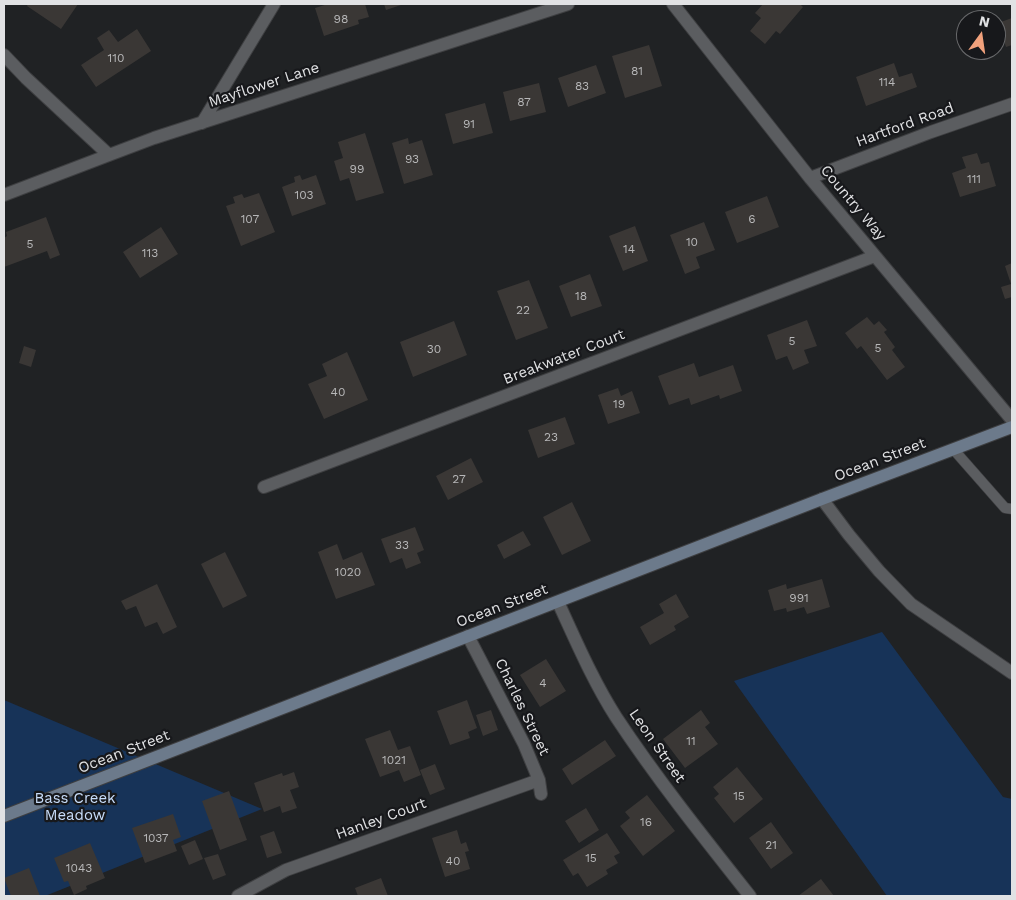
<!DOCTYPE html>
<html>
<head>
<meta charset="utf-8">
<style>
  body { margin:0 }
  #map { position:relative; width:1016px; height:900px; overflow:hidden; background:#202224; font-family:"Work Sans",sans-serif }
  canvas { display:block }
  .frame { position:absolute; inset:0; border:5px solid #e1e2e4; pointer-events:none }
  .north { position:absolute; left:956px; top:10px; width:50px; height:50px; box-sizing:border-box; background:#17181b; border:1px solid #68696b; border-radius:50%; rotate:14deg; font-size:14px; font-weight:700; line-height:20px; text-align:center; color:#e1e2e4 }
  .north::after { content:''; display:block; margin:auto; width:18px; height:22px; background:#f1a17c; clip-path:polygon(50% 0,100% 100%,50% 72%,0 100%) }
</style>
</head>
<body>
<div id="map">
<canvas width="1016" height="900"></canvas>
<div class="frame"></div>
<div class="north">N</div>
</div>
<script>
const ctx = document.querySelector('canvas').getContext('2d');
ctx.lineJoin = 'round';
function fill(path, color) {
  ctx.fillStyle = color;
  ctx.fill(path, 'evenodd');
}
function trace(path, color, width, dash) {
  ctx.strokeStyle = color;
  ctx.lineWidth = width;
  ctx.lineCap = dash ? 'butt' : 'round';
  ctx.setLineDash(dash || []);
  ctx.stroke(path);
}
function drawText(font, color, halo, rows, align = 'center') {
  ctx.font = font + ' "Work Sans",sans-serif';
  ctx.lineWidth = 4.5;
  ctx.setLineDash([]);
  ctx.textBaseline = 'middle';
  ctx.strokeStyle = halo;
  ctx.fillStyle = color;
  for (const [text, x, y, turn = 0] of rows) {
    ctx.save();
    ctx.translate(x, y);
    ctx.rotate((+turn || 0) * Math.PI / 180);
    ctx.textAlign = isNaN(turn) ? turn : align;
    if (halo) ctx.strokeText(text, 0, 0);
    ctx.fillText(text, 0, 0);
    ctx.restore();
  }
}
fill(new Path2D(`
  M 882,632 L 1003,797 L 1012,799 L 1012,896 L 887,896 L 734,681 Z
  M 4,700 L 262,809 L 45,896 L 4,896 Z`), '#173358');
fill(new Path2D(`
  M 28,4 L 78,4 L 61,29 L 27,6 Z
  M 328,4 L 365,4 L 369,17 L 358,20 L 359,24 L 324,36 L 315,8 Z
  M 384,4 L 404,4 L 386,10 Z
  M 763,4 L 800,4 L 803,7 L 780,34 L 776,31 L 765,44 L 750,31 L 761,18 L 755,13 Z
  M 1012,18 L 1012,45 L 1006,47 L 998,23 Z
  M 137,29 L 151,51 L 96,87 L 81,65 L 104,50 L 97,38 L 109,30 L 118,42 Z
  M 649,45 L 662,86 L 625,98 L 612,56 Z
  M 894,63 L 899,77 L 912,73 L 917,87 L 866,106 L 856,77 Z
  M 596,65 L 606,93 L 568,107 L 558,78 Z
  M 539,83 L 546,112 L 510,121 L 503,92 Z
  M 485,103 L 493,133 L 453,144 L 445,114 Z
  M 365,133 L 384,193 L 356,201 L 349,178 L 340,181 L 334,161 L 343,158 L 338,142 Z
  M 408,138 L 409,144 L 422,140 L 433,175 L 404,184 L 392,143 Z
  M 977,153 L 981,164 L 989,162 L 996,186 L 960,197 L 952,173 L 966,168 L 962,157 Z
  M 300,175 L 302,180 L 316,175 L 326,204 L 292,216 L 282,187 L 295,182 L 294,177 Z
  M 259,193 L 275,232 L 241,246 L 226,206 L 235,203 L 233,197 L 242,194 L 244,198 Z
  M 767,196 L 779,227 L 737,243 L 725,212 Z
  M 46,217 L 60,255 L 50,259 L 47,251 L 4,267 L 4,238 L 7,236 L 6,232 Z
  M 704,222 L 715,250 L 696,257 L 700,268 L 685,274 L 670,235 Z
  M 635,226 L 648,261 L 623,271 L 609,236 Z
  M 161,227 L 178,254 L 140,278 L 123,252 Z
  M 1012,263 L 1012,297 L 1005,299 L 1001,287 L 1011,284 L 1005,266 Z
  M 590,274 L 602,306 L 571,317 L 559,286 Z
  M 529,280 L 548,328 L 516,340 L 497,291 Z
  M 867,317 L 874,325 L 879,321 L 887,330 L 884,332 L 895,347 L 892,350 L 905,367 L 887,380 L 861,346 L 857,349 L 845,333 Z
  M 807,320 L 817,346 L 804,350 L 809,363 L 793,370 L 787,356 L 776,360 L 767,335 Z
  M 454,321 L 467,355 L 413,377 L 400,342 Z
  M 24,346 L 36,350 L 31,367 L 19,363 Z
  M 347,352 L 368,400 L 324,419 L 308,384 L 327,376 L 322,364 Z
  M 694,363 L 699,377 L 733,365 L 742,391 L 720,399 L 719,395 L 691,405 L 689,398 L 669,405 L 658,376 Z
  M 618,388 L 621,396 L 632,391 L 640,413 L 608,424 L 598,395 Z
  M 565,417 L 575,444 L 538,458 L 528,430 Z
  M 471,458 L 483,482 L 448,500 L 436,476 Z
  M 572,502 L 591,541 L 562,555 L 543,517 Z
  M 415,527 L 424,550 L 417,553 L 421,563 L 406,569 L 402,558 L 390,563 L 381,539 Z
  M 523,531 L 531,545 L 504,559 L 497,545 Z
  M 337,544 L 343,560 L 362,552 L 375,585 L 336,599 L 318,552 Z
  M 225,552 L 247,596 L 223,608 L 201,564 Z
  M 822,579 L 830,607 L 807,614 L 804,607 L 787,612 L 786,608 L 774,611 L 768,590 L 786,584 L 787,589 Z
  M 157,584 L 177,627 L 163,634 L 157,622 L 145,627 L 136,606 L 126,610 L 121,601 Z
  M 676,594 L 689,617 L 674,626 L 676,630 L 650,645 L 640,627 L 664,613 L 659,604 Z
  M 546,659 L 566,691 L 540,707 L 520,675 Z
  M 467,700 L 477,728 L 468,732 L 470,738 L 450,745 L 437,711 Z
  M 491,710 L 498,730 L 483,736 L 476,715 Z
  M 701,710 L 710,723 L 705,727 L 718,744 L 685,768 L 663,739 Z
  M 390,730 L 398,750 L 410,746 L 421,775 L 404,782 L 399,770 L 380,777 L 365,739 Z
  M 605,740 L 616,756 L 572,785 L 562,769 Z
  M 435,764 L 445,789 L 430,795 L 420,770 Z
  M 737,767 L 763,799 L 734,823 L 714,798 L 719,794 L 713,787 Z
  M 294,772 L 299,787 L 290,790 L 297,808 L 282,813 L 280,806 L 264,812 L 254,783 L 282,773 L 283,776 Z
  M 229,791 L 247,840 L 220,850 L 202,801 Z
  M 647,795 L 675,831 L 643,856 L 620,826 L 630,818 L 625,812 Z
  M 586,808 L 599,830 L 579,843 L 565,821 Z
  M 173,814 L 181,837 L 173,840 L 177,851 L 145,863 L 132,828 Z
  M 771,822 L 793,853 L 771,869 L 749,838 Z
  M 457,830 L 461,844 L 466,842 L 469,851 L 465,852 L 470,869 L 445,877 L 432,838 Z
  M 274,831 L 282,853 L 267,858 L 260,836 Z
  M 607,833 L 620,853 L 614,856 L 618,863 L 606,870 L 608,874 L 587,887 L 578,873 L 573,876 L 563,860 Z
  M 195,840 L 203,859 L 189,865 L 181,846 Z
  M 90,843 L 105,878 L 86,886 L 87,889 L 74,895 L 68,881 L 64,882 L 54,858 Z
  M 218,854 L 226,875 L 213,880 L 204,858 Z
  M 29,868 L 40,896 L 11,896 L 4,878 Z
  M 381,878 L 388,896 L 358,896 L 355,888 Z
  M 821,879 L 834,896 L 798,896 Z`), '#3a3735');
const lane = new Path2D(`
  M 954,450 L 1005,508 L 1012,509`);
const street = new Path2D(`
  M 673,4 L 810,178 L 1012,420
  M 4,55 L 26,78 L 109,155 L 154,138 L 568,4
  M 202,123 L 274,4
  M 810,178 L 931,132 L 1012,104
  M 4,195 L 109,155
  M 264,487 L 875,256
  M 822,499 L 849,535 L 879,571 L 911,604 L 1012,673
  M 558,602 C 576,641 593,681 616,717 C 657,779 704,838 750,896
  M 468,636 L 524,744 L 539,780 L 541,794
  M 238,896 L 286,870 L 539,780`);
const secondary = new Path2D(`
  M 4,816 L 822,499 L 1012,427`);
trace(lane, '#3e3f41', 11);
trace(street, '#3e3f41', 14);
trace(secondary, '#3e3f41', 14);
trace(lane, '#5b5d60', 10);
trace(street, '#5b5d60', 12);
trace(secondary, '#6c7a8b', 12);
drawText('12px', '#b7b7b8', null, [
  ["98",341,19],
  ["110",116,58],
  ["81",637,71],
  ["114",887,82],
  ["83",582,86],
  ["87",524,102],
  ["91",469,124],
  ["93",412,159],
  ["99",357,169],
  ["111",974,179],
  ["103",304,195],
  ["107",250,219],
  ["6",752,219],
  ["10",692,242],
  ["5",30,244],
  ["14",629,249],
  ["113",150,253],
  ["18",581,296],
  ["22",523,310],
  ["5",792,341],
  ["5",878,348],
  ["30",434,349],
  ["40",338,392],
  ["19",619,404],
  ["23",551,437],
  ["27",459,479],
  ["33",402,545],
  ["1020",348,572],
  ["991",799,598],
  ["4",543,683],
  ["11",691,741],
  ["1021",394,760],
  ["15",739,796],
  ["16",646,822],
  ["1037",156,838],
  ["21",771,845],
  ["15",591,858],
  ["40",453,861],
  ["1043",79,868]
]);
drawText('15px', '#e1e2e4', '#17181b', [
  ["Mayflower Lane",264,85,-18],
  ["Hartford Road",905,125,-20],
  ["Country Way",853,203,50],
  ["Breakwater Court",564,357,-21],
  ["Ocean Street",880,460,-21],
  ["Ocean Street",502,606,-21],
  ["Charles Street",522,707,64],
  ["Leon Street",657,746,55],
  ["Ocean Street",124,752,-21],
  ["Hanley Court",381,819,-20]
]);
drawText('15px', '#c8ddfa', '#17181b', [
  ["Bass Creek",75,799],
  ["Meadow",75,816]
]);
</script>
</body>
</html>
